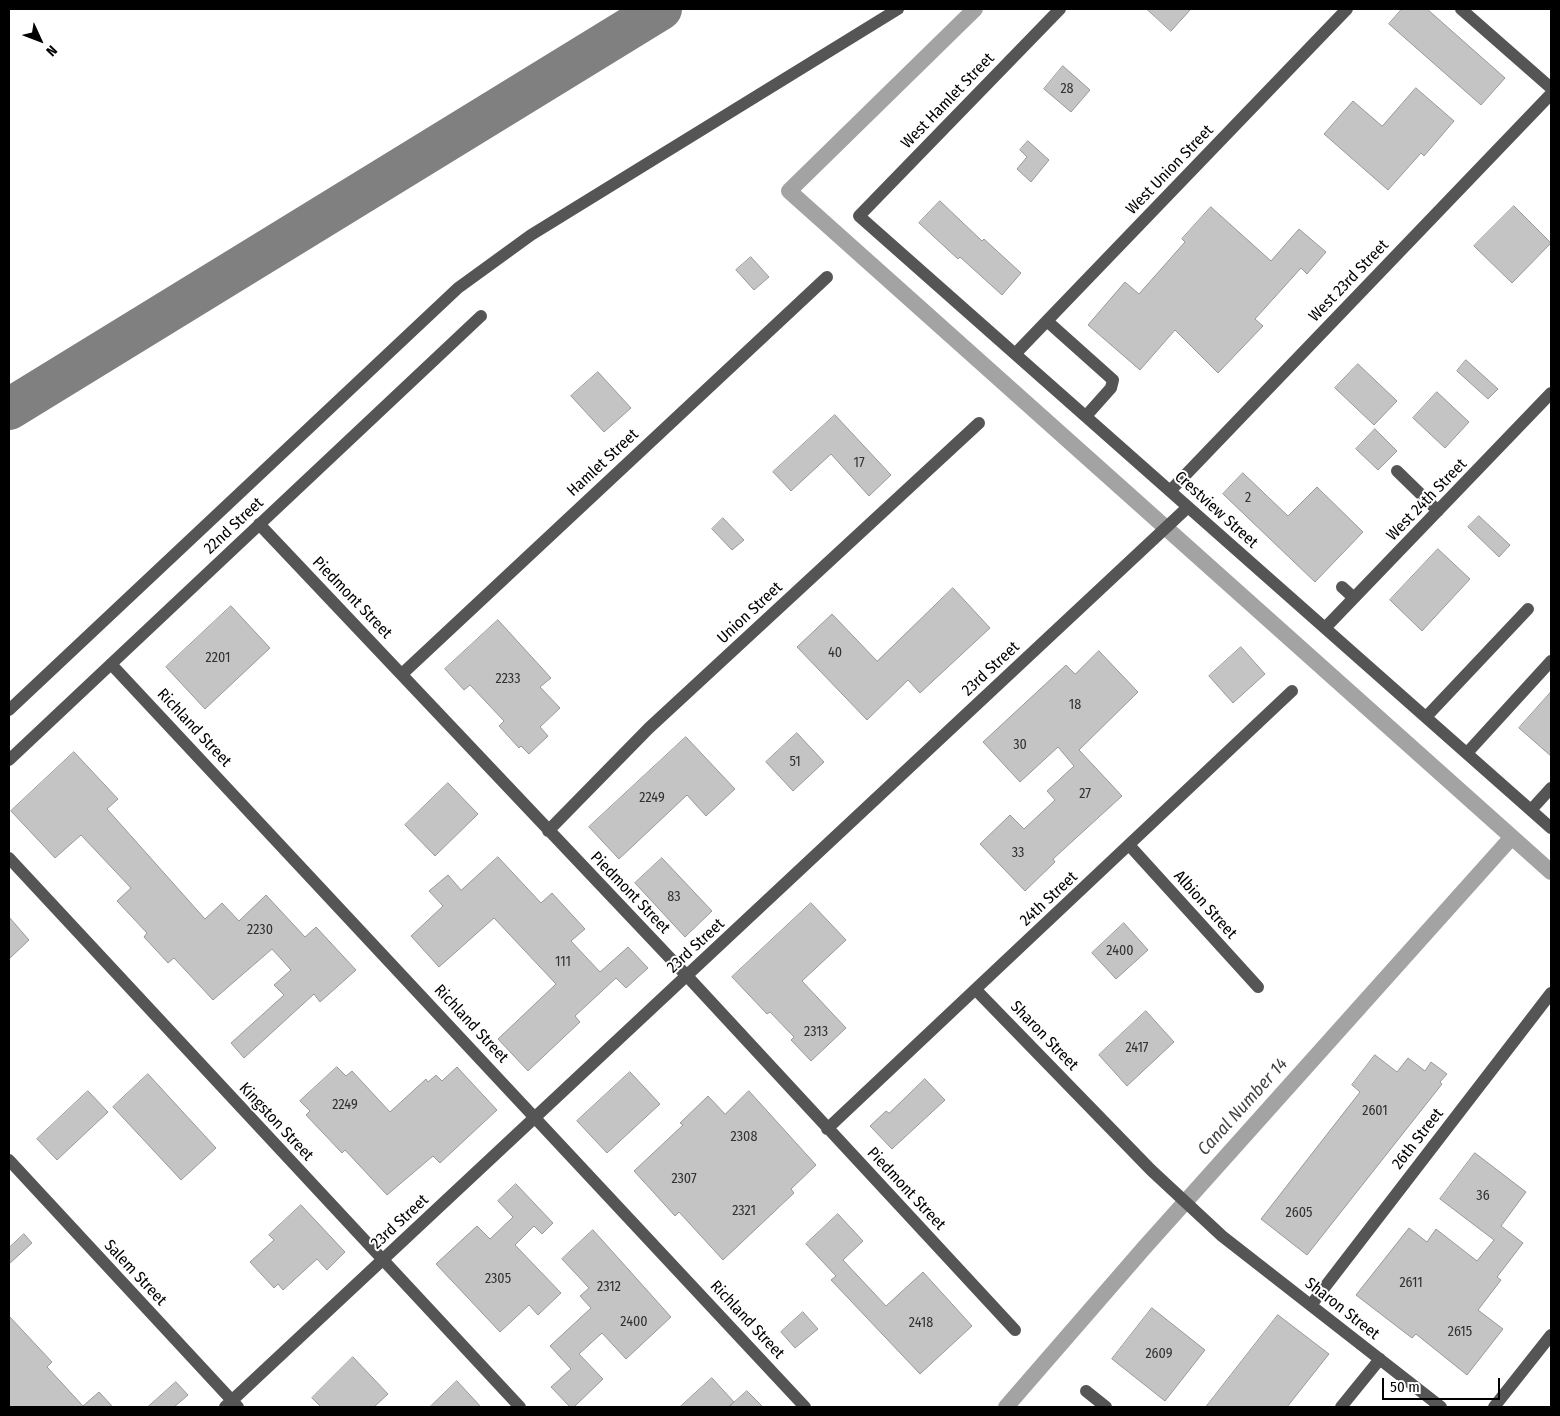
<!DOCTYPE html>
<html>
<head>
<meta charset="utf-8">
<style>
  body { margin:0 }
  #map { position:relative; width:1560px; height:1416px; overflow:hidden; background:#fff; font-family:"Fira Sans Condensed",sans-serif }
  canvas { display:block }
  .frame { position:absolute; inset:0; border:10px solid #000; pointer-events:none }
  .north { position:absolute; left:15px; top:15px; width:50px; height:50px; -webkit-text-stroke:4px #fff; paint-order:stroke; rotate:133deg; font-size:14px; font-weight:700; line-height:20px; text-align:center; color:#000 }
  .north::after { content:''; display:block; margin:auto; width:18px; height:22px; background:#000; clip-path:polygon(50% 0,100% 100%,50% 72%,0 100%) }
  .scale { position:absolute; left:1382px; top:1378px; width:118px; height:22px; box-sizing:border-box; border:2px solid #000; border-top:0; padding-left:6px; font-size:15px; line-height:18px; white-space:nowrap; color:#000; -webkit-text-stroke:4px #fff; paint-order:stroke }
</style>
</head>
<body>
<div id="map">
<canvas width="1560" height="1416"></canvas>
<div class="frame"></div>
<div class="north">N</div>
<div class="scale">50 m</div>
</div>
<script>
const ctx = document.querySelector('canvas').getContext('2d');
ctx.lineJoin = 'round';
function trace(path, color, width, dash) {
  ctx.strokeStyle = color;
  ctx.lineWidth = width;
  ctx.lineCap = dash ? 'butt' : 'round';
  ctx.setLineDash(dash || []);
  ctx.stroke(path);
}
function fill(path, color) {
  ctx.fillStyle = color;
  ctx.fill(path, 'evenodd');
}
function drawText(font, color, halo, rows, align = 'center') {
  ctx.font = font + ' "Fira Sans Condensed",sans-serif';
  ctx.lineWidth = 4;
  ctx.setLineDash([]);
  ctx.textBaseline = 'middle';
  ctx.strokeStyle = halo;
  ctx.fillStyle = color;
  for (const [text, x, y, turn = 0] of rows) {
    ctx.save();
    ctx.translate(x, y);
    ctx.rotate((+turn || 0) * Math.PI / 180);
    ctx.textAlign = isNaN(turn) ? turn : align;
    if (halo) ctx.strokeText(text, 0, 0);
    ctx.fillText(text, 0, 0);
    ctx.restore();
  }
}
trace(new Path2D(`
  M 975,9 L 789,191 L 1551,872
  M 1006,1407 L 1144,1248 L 1512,837`), '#a3a3a3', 16);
trace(new Path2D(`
  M 9,409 L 661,9`), '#808080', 42);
const building = new Path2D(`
  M 1147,9 L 1191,9 L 1171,31 Z
  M 1402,9 L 1427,9 L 1505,78 L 1481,105 L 1389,24 Z
  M 1063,66 L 1090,90 L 1071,112 L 1044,89 Z
  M 1416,88 L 1454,121 L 1424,156 L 1421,153 L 1388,190 L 1324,134 L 1353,101 L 1382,126 Z
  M 1028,141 L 1049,160 L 1031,182 L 1017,169 L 1027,157 L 1020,150 Z
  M 940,201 L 982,241 L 984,239 L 1021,273 L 1002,295 L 960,257 L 958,259 L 919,223 Z
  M 1514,206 L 1551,243 L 1512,283 L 1474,246 Z
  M 1211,207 L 1271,261 L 1299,229 L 1326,252 L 1307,274 L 1301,268 L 1255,319 L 1263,326 L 1218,373 L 1175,330 L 1140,370 L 1088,325 L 1125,282 L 1139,294 L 1185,242 L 1182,239 Z
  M 751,257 L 769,277 L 754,290 L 736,270 Z
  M 1466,360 L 1498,389 L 1488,399 L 1457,371 Z
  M 1358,364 L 1397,401 L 1374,425 L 1335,388 Z
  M 598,372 L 631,408 L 604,432 L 571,396 Z
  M 1437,392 L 1469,422 L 1445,448 L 1413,418 Z
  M 835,415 L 891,475 L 869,496 L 831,454 L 791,491 L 773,472 Z
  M 1375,429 L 1397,451 L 1378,470 L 1356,449 Z
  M 1243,473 L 1288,516 L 1317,487 L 1363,532 L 1315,582 L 1223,494 Z
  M 1479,516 L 1510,545 L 1499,557 L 1468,527 Z
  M 723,518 L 744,540 L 732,550 L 712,529 Z
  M 1438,549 L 1470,579 L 1422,631 L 1390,600 Z
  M 953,588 L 990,628 L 920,693 L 908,680 L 867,720 L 797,647 L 832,614 L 877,661 Z
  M 231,606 L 270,648 L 205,709 L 166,667 Z
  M 498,620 L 551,678 L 540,687 L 560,708 L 540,727 L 548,736 L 529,754 L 521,746 L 519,748 L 499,726 L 504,721 L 470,685 L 464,690 L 445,669 Z
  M 1241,647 L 1265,674 L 1233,703 L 1209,676 Z
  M 1099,651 L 1138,692 L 1079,750 L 1122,796 L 1053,859 L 1055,862 L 1025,891 L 980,844 L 1010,815 L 1024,829 L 1055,800 L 1047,791 L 1074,766 L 1058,747 L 1020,782 L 983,742 L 1066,665 L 1075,674 Z
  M 1551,692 L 1551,756 L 1519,728 Z
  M 797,733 L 824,762 L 793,791 L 766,762 Z
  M 686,737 L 735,789 L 706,816 L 687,795 L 619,859 L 589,827 Z
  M 74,752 L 118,799 L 107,809 L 205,919 L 222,903 L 239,921 L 266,895 L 305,937 L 316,927 L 356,970 L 320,1002 L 314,994 L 244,1058 L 231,1043 L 284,995 L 274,985 L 291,970 L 272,949 L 213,1000 L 174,958 L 168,963 L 144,937 L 147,933 L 117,901 L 131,888 L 81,835 L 55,858 L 11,811 Z
  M 448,783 L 478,814 L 435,856 L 405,825 Z
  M 498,857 L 541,903 L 552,893 L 585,929 L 571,941 L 600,972 L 628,947 L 648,968 L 626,988 L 616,978 L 575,1016 L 580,1022 L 528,1071 L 498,1039 L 556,984 L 494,918 L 439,967 L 411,936 L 443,906 L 429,891 L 448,875 L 461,890 Z
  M 662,858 L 712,911 L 685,937 L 635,883 Z
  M 811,903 L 846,940 L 802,981 L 846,1028 L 811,1061 L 791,1040 L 794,1037 L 770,1012 L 767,1014 L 732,977 Z
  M 9,917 L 29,940 L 9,959 Z
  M 1124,923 L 1148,950 L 1116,979 L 1092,953 Z
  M 1146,1011 L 1174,1042 L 1127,1086 L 1099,1055 Z
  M 1375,1055 L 1397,1072 L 1408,1058 L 1425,1071 L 1431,1062 L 1447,1074 L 1440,1082 L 1442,1084 L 1307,1255 L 1261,1219 L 1360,1092 L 1352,1085 Z
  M 337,1067 L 346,1076 L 352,1071 L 390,1112 L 426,1079 L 428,1082 L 436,1075 L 442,1081 L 457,1067 L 497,1110 L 440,1163 L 433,1156 L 387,1195 L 345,1150 L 342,1153 L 306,1115 L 310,1111 L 300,1101 Z
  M 630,1072 L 660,1104 L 607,1153 L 577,1121 Z
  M 148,1074 L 216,1148 L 181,1180 L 113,1107 Z
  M 925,1079 L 945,1100 L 892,1149 L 870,1126 L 886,1111 L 889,1113 Z
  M 88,1091 L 108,1112 L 57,1160 L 37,1139 Z
  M 749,1091 L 816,1165 L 791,1189 L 794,1193 L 723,1260 L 679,1212 L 675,1216 L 634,1171 L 683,1125 L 680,1123 L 708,1096 L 725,1114 Z
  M 1475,1153 L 1526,1192 L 1501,1226 L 1523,1243 L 1497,1277 L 1501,1280 L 1478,1310 L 1503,1329 L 1467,1375 L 1416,1334 L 1412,1338 L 1356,1295 L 1409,1228 L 1427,1242 L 1436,1229 L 1477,1261 L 1494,1240 L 1440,1199 Z
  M 516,1184 L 553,1223 L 542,1234 L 534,1226 L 515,1245 L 561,1293 L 538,1315 L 529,1305 L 500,1332 L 436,1264 L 477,1226 L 490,1239 L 513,1217 L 498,1201 Z
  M 301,1205 L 345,1252 L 327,1270 L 317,1259 L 283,1290 L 278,1284 L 274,1288 L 250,1262 L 274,1240 L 269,1235 Z
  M 838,1214 L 863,1241 L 843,1260 L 886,1306 L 923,1272 L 972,1326 L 920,1374 L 831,1280 L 836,1276 L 806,1244 Z
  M 593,1230 L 671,1317 L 626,1359 L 602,1333 L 579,1354 L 603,1379 L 574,1407 L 570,1407 L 551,1387 L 571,1369 L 550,1346 L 591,1308 L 580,1296 L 589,1288 L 562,1259 Z
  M 24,1234 L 32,1243 L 9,1264 L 9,1248 Z
  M 1152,1308 L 1205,1350 L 1165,1401 L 1112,1359 Z
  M 803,1312 L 818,1329 L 795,1348 L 781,1332 Z
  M 1278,1315 L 1329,1354 L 1287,1407 L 1206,1407 Z
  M 9,1316 L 52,1362 L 47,1367 L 83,1406 L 99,1392 L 113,1407 L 9,1407 Z
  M 353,1357 L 388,1394 L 374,1407 L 321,1407 L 312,1398 Z
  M 712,1378 L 734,1402 L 728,1407 L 680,1407 Z
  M 457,1381 L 481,1407 L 430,1407 Z
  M 176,1382 L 188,1395 L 174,1407 L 148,1407 Z
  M 747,1391 L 763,1407 L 729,1407 Z`);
fill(building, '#c4c4c4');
trace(building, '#999', 1);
trace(new Path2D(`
  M 1060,9 L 859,216 L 1551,828
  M 1461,9 L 1551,88
  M 1047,321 L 1113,380 L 1111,388 L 1086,416
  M 1016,353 L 1347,9
  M 1397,471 L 1438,511
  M 1170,491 L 1551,94
  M 259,524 L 687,976 L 1015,1330
  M 1342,587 L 1354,598
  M 1325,628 L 1551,393
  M 111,664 L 805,1407
  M 402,674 L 827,277
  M 9,710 L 458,288 L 531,235 L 898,9
  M 1426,717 L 1528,609
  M 1467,753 L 1551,661
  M 9,760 L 481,316
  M 1531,810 L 1551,788
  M 548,831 L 649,728 L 979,423
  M 1129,845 L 1258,987
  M 9,858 L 520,1407
  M 976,990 L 1151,1170 L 1222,1236 L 1441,1407
  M 827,1129 L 1292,691
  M 9,1160 L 238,1407
  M 1311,1305 L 1551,993
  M 1086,1391 L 1106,1407
  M 225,1407 L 1188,507
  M 1341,1407 L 1380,1359
  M 1494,1407 L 1551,1335`), '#555', 12);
drawText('14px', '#313131', null, [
  ["28",1067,89],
  ["17",859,463],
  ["2",1248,498],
  ["40",835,653],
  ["2201",218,658],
  ["2233",508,679],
  ["18",1075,705],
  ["30",1020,745],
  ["51",795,762],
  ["27",1085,794],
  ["2249",652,798],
  ["33",1018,853],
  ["83",674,897],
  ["2230",260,930],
  ["2400",1120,951],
  ["111",563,962],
  ["2313",816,1032],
  ["2417",1137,1048],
  ["2249",345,1105],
  ["2601",1375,1111],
  ["2308",744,1137],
  ["2307",684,1179],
  ["36",1483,1196],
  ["2321",744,1211],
  ["2605",1299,1213],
  ["2305",498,1279],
  ["2611",1411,1283],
  ["2312",609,1287],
  ["2400",634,1322],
  ["2418",921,1323],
  ["2615",1460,1332],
  ["2609",1159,1354]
]);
drawText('16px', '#000', '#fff', [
  ["West Hamlet Street",948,101,-46],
  ["West Union Street",1170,170,-46],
  ["West 23rd Street",1349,281,-46],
  ["Hamlet Street",603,463,-43],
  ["West 24th Street",1427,500,-46],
  ["Crestview Street",1216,510,42],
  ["22nd Street",234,526,-43],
  ["Piedmont Street",352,598,46],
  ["Union Street",750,613,-43],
  ["23rd Street",991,669,-43],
  ["Richland Street",194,728,47],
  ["Piedmont Street",630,893,46],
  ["24th Street",1049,899,-43],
  ["Albion Street",1205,905,48],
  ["23rd Street",696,946,-43],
  ["Richland Street",471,1024,47],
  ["Sharon Street",1044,1036,46],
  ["Kingston Street",276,1122,47],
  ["26th Street",1418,1139,-52],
  ["Piedmont Street",906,1189,47],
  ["23rd Street",400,1222,-43],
  ["Salem Street",135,1273,47],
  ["Sharon Street",1342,1309,38],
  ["Richland Street",747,1320,47]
]);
drawText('italic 18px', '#444', '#fff', [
  ["Canal Number 14",1243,1107,-48]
]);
</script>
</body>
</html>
